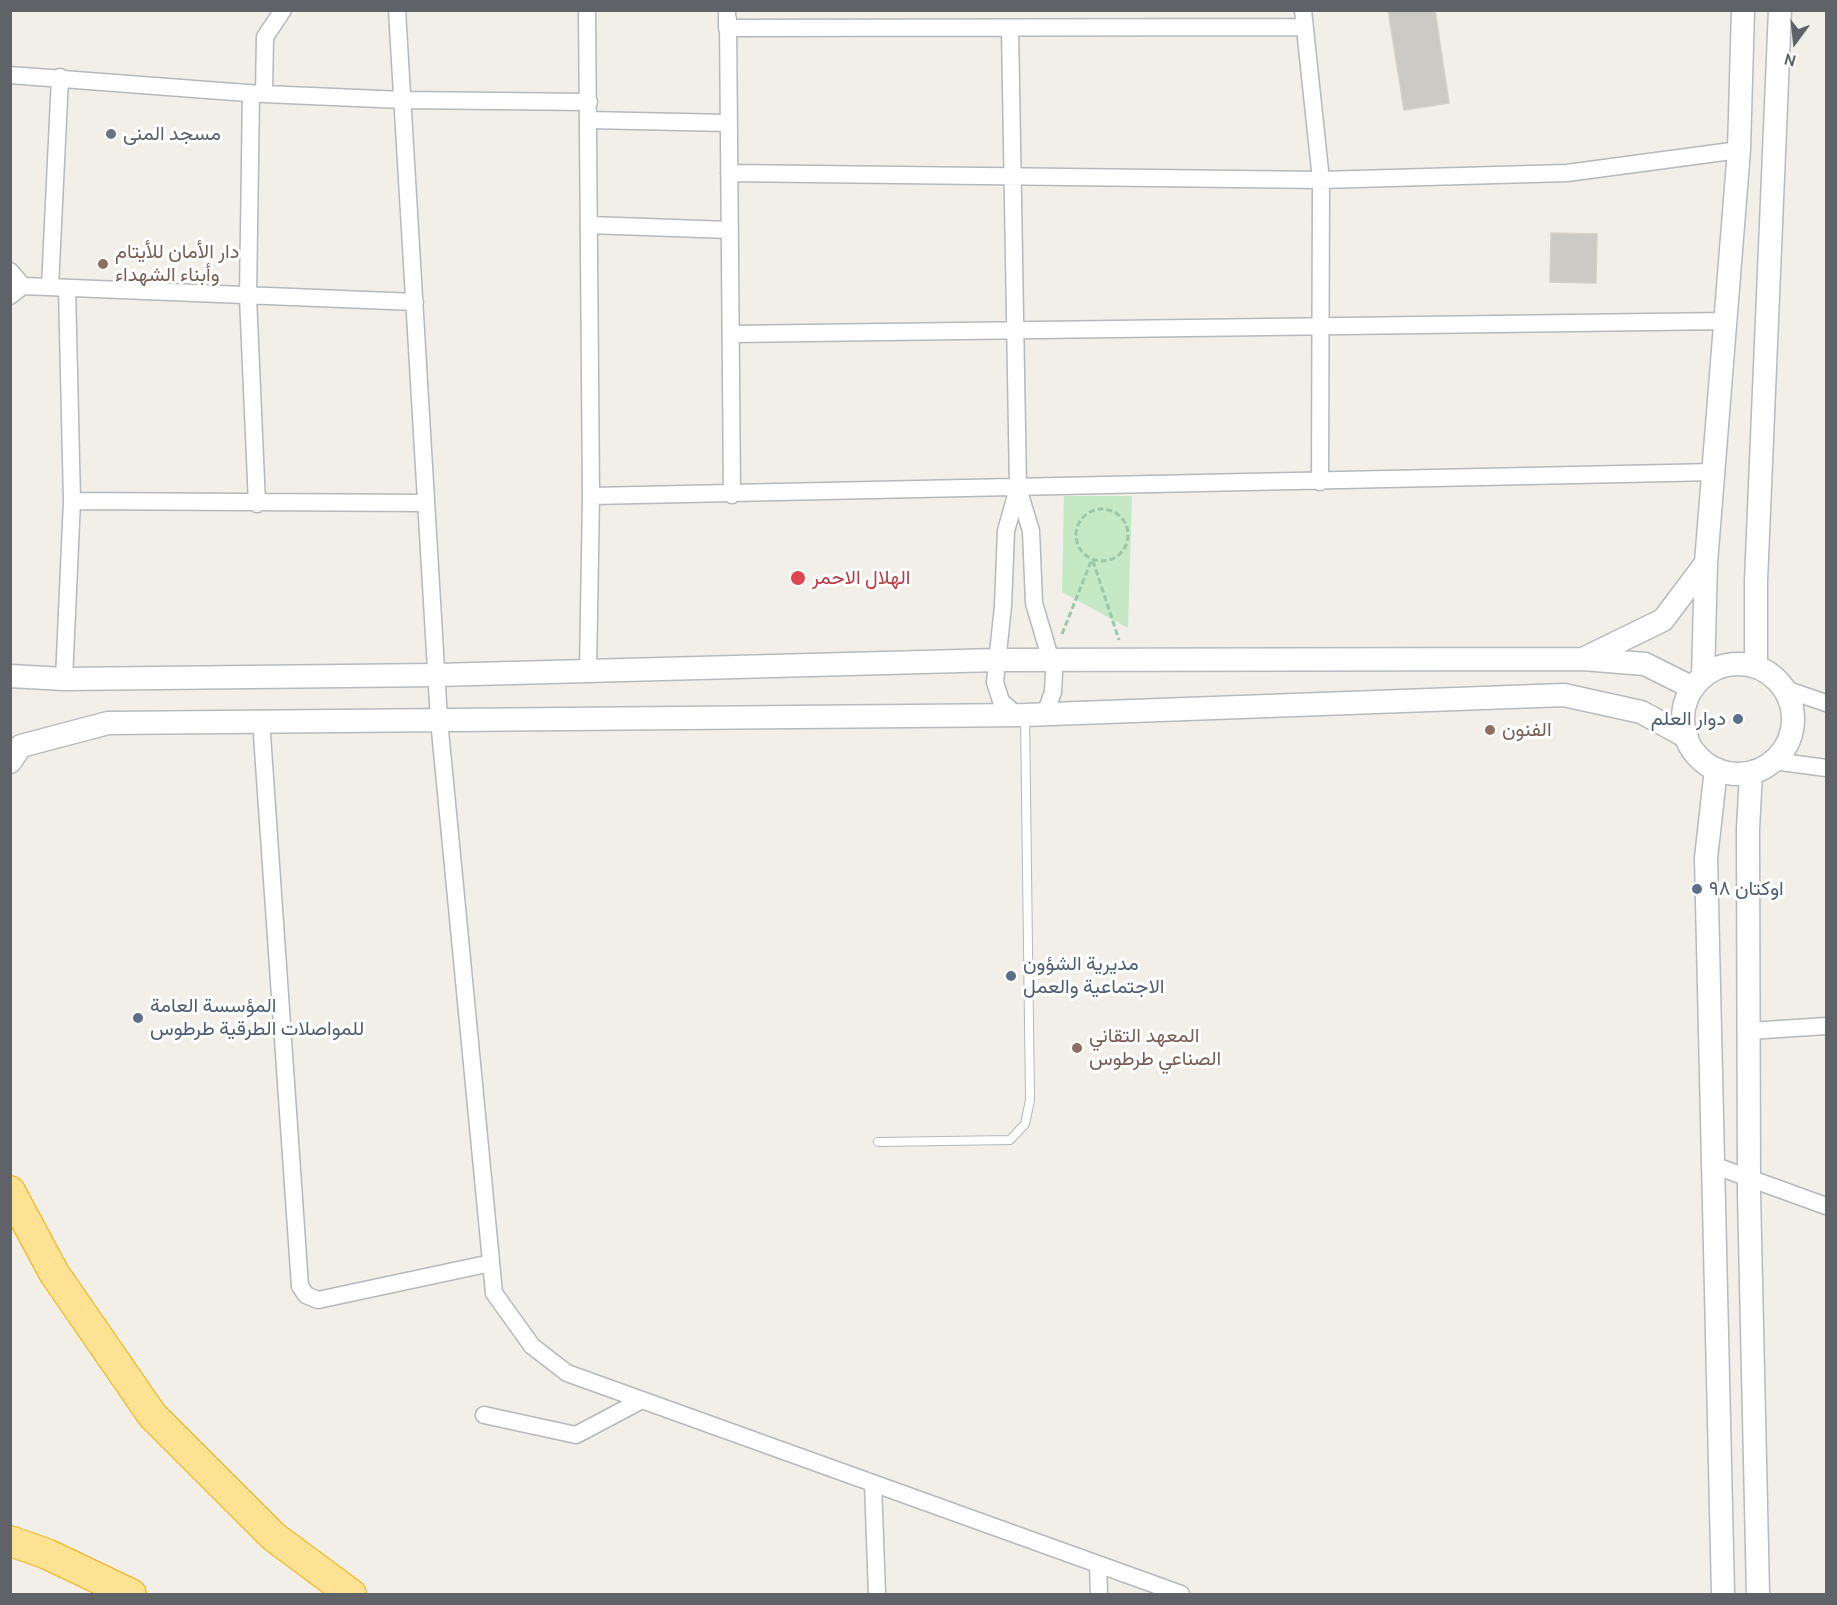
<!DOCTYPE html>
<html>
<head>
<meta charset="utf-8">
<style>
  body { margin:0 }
  #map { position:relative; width:1837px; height:1605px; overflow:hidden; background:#f1efe8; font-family:Cabin,sans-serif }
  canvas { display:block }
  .frame { position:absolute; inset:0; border:12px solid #5f6368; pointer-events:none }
  .north { position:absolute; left:1765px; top:12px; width:60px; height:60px; -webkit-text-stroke:4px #fff; paint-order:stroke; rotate:195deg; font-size:16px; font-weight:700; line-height:24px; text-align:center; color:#5f6368 }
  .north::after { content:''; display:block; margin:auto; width:21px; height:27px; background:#5f6368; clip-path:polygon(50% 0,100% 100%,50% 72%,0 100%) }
</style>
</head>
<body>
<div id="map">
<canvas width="1837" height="1605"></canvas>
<div class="frame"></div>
<div class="north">N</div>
</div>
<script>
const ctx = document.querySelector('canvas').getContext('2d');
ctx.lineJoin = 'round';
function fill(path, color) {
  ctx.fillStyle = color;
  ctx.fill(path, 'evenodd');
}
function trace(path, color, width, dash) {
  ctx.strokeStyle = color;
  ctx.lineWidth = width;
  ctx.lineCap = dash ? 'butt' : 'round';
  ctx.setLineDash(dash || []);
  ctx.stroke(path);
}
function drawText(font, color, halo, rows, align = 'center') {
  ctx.font = font + ' Cabin,Vazirmatn,sans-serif';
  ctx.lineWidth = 6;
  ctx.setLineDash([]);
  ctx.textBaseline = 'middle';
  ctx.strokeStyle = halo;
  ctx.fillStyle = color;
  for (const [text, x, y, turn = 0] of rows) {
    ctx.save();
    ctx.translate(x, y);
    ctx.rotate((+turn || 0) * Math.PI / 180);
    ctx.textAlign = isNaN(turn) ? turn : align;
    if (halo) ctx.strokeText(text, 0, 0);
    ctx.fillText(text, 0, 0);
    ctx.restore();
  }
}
fill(new Path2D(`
  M 1064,496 L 1132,496 L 1128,628 L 1062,592 Z`), '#c5e8c5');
const building = new Path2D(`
  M 1388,10 L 1435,10 L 1449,103 L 1404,110 Z
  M 1551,233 L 1597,234 L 1596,283 L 1550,282 Z`);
fill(building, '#cccac5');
trace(building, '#d6d1c6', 1.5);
const lane = new Path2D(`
  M 878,1142 L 1010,1140 L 1025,1124 L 1030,1100 L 1025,716`);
const street = new Path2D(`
  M 283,10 L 265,37 L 264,94 L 403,100 L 589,102
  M 397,10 L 439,720 L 494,1293 L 532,1346 L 567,1373 L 1181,1594
  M 587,10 L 591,496 L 588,671
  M 727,10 L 727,28 L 1304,27
  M 1303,10 L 1321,180 L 1320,482
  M 728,19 L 732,495
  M 1010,28 L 1018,488 L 1006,531 L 1003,606 L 995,682 L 1001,701 L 1015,714
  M 10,75 L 260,94
  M 251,93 L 248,297 L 257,504
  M 589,120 L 728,123
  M 729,173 L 1321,180 L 1567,173 L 1739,150
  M 590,225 L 729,230
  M 10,271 L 23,286
  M 50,287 L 60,77
  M 10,296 L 23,286 L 415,302
  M 731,334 L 1727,321
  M 1018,488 L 1031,531 L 1034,603 L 1054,671 L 1053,692 L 1045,714
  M 591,496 L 1715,472
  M 72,501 L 426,503
  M 64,679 L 72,501 L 67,288
  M 1785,689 L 1826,703
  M 261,720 L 300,1286 L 306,1295 L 318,1300 L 491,1263
  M 1774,761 L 1826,768
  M 1749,1031 L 1826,1026
  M 1713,1165 L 1826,1206
  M 484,1415 L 576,1435 L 642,1400
  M 873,1483 L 877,1594
  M 1098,1565 L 1099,1594`);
const secondary = new Path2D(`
  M 1583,659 L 1663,620 L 1706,563
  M1683 719a55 55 0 1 1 110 0a55 55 0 1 1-110 0Z
  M 1756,667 L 1756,581 L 1780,10
  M 10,676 L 64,679 L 437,675 L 997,660 L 1583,659 L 1645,664 L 1693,688
  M 1703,677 L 1706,563 L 1739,150 L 1743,10
  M 10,762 L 21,746 L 108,723 L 1025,715 L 1564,695 L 1641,712 L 1687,737
  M 1716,769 L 1706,858 L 1723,1594
  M 1751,773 L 1748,829 L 1749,1193 L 1758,1594`);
const highway = new Path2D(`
  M 10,1191 L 54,1273 L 152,1415 L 274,1537 L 351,1594
  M 10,1541 L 47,1554 L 131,1594`);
trace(lane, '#b5b8bc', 10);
trace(street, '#b5b8bc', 19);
trace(secondary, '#b6babf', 25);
trace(highway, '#f9ab00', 32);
trace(new Path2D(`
  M1076 535a26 26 0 1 1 52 0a26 26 0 1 1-52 0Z
  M 1093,561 L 1119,640
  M 1062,634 L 1092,559`), '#9cc7a9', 3, [6, 3]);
trace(lane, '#fff', 8);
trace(street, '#fff', 16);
trace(secondary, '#fff', 22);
trace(highway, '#fde293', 30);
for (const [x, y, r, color] of [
  [111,134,6,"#6b7280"],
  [103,264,6,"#8d6e63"],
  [798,578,8,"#e0444e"],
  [1738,719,6,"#5c6f8a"],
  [1490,730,6,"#8d6e63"],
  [1697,889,6,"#5c6f8a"],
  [1011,976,6,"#5c6f8a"],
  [138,1018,6,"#5c6f8a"],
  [1077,1048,6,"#8d6e63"]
]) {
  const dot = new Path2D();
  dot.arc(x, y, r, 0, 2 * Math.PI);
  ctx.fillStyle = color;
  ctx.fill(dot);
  trace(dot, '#fff', 2);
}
drawText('20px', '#5b616d', '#fff', [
  ["مسجد المنى",123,134]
], 'left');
drawText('20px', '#785e54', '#fff', [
  ["دار الأمان للأيتام",115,252],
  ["وأبناء الشهداء",115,275],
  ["الفنون",1502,730],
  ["المعهد التقاني",1089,1036],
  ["الصناعي طرطوس",1089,1059]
], 'left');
drawText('20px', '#be3a42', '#fff', [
  ["الهلال الاحمر",812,578]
], 'left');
drawText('20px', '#4e5e75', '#fff', [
  ["دوار العلم",1726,719,"right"],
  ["اوكتان ٩٨",1709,889],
  ["مديرية الشؤون",1023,964],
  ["الاجتماعية والعمل",1023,987],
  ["المؤسسة العامة",150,1006],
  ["للمواصلات الطرقية طرطوس",150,1029]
], 'left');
</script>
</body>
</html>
